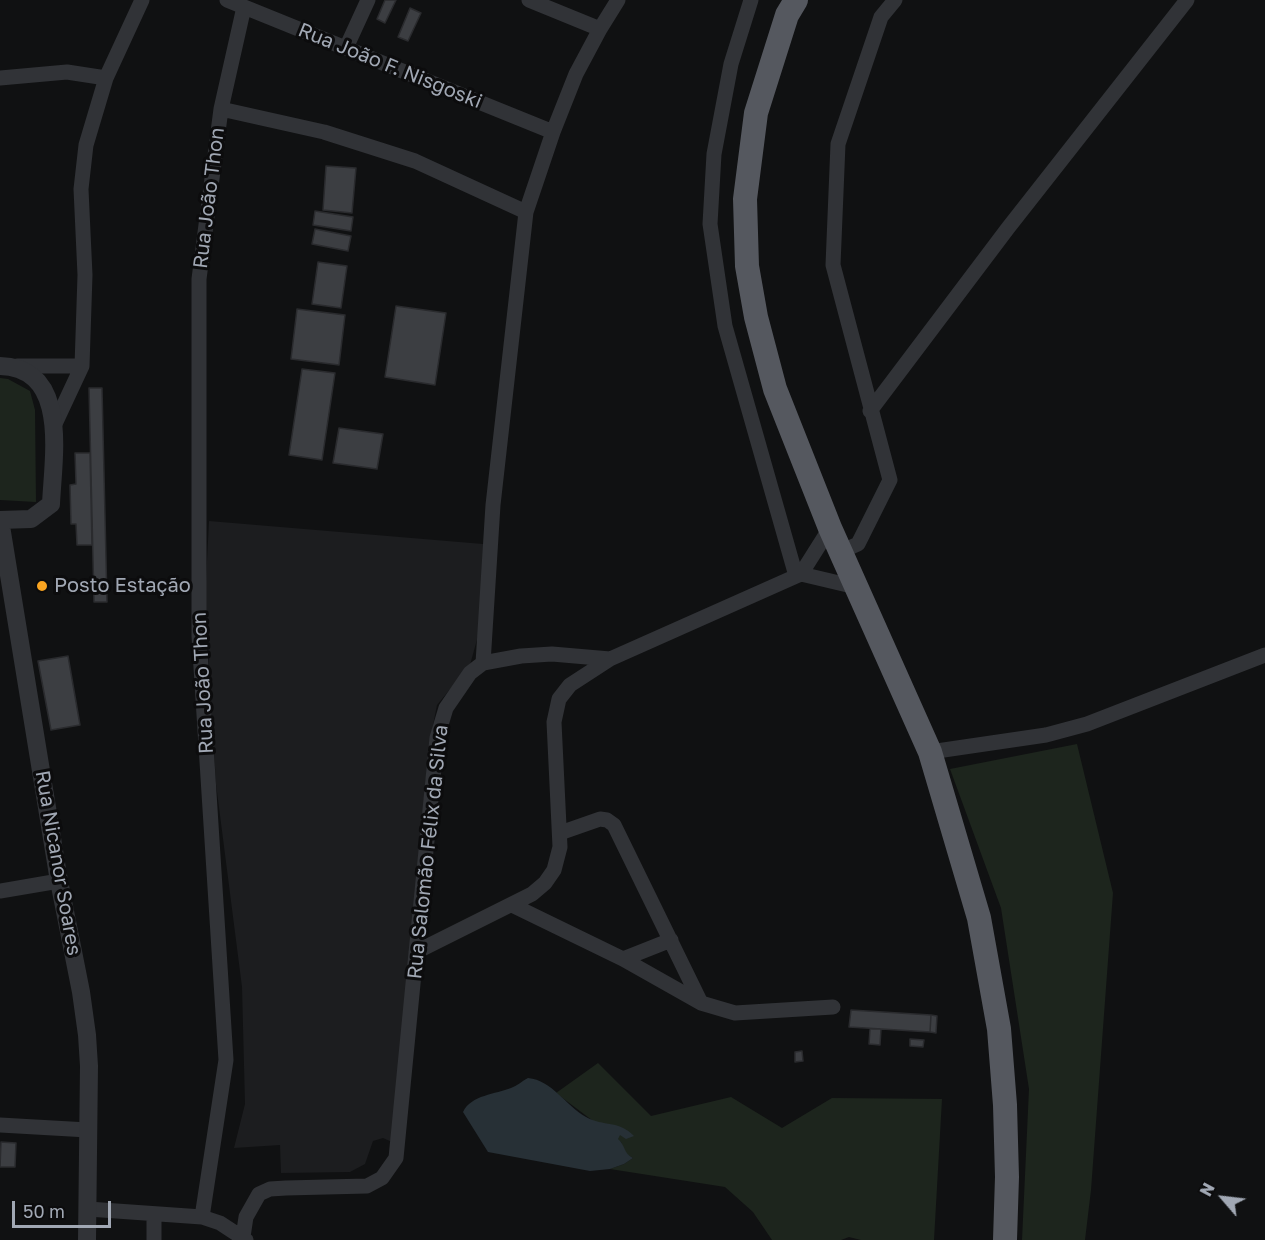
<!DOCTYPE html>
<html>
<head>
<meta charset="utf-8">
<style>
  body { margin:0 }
  #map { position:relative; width:1265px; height:1240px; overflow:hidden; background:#101112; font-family:"Golos Text",sans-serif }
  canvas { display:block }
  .north { position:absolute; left:1193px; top:1168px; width:60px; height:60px; -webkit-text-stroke:4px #0c0c0d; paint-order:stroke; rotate:298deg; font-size:16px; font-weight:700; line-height:24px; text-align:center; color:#a1a8b4 }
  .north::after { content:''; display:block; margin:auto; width:21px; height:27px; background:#a1a8b4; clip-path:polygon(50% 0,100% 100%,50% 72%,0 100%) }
  .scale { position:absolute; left:12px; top:1201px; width:99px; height:27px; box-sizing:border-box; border:3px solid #a1a8b4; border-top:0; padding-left:8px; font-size:18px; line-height:21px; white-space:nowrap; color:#a1a8b4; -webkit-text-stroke:4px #0c0c0d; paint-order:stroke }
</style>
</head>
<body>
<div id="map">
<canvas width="1265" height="1240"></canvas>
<div class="north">N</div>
<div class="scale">50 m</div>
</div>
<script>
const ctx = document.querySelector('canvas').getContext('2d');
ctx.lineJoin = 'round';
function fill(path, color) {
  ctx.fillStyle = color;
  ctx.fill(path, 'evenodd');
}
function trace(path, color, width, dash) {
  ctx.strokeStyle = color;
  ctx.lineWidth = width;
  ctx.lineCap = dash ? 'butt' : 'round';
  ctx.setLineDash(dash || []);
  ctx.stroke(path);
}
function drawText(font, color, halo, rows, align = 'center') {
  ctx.font = font + ' "Golos Text",sans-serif';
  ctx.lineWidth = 6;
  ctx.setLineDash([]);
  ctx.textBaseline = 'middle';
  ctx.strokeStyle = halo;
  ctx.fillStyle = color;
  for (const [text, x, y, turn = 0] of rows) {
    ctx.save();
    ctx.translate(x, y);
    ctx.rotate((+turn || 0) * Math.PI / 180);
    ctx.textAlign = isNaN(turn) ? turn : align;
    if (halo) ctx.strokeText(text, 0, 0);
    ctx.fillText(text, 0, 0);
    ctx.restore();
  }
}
fill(new Path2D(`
  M 209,521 L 483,544 L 484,614 L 470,665 L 437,705 L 429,745 L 392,1142 L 383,1138 L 373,1141 L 365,1164 L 350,1172 L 281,1173 L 280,1145 L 234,1148 L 245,1104 L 242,987 L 216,784 L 205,601 Z`), '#1c1d1f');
fill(new Path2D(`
  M 0,378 L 8,379 L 30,391 L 35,410 L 36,502 L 0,500 Z
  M 1077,744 L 1113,893 L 1091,1190 L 1085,1240 L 1022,1240 L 1029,1089 L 1001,908 L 950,769 Z
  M 598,1063 L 651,1116 L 731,1097 L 782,1128 L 832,1098 L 942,1099 L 934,1240 L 861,1240 L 849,1237 L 841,1240 L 772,1240 L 753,1212 L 725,1187 L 610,1169 L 624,1164 L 633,1158 L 626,1154 L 621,1142 L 556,1093 Z`), '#1d251d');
fill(new Path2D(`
  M 528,1078 C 552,1080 566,1106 586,1117 C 604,1127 619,1120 634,1136 L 626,1139 L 620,1135 L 618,1139 C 626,1146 623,1153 633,1158 L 624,1164 L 610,1169 L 590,1171 L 488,1152 L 463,1112 C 471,1095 496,1094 511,1088 C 517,1086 522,1081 528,1078 Z`), '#273036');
const building = new Path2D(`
  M 385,0 L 396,0 L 385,23 L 377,19 Z
  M 410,8 L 421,13 L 408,41 L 398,37 Z
  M 326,166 L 356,168 L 352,213 L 323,210 Z
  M 315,211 L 353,217 L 351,231 L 313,225 Z
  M 315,229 L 351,236 L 348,251 L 312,244 Z
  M 318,262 L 347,266 L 341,308 L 312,304 Z
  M 396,306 L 446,313 L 435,385 L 385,377 Z
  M 297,309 L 345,315 L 339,365 L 291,359 Z
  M 302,369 L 335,373 L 322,460 L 289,455 Z
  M 89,388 L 102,388 L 107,602 L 94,602 Z
  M 339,428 L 383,434 L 377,469 L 333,463 Z
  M 75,453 L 90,453 L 92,545 L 77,545 L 76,524 L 71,524 L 70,485 L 76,484 Z
  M 68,656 L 80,725 L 51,730 L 38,661 Z
  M 851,1010 L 931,1015 L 930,1032 L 849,1027 Z
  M 931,1015 L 937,1016 L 936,1033 L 930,1032 Z
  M 870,1029 L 881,1029 L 880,1045 L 869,1044 Z
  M 910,1039 L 924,1040 L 923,1047 L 910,1046 Z
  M 802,1051 L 803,1061 L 795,1062 L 795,1052 Z
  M 1,1142 L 16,1143 L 15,1167 L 0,1167 Z`);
fill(building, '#3c3e42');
trace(building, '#2a2b2e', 1.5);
trace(new Path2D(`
  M 227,0 L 553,132
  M 529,0 L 600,29
  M 751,0 L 731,64 L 714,154 L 710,224 L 725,326 L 796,576
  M 346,48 L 368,0
  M 0,78 L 67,72 L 106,78
  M 221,109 L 324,132 L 415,161 L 526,212
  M 17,366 L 82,366
  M 870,411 L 1008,228 L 1187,0
  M 53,428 L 82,366 L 85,275 L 81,189 L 86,145 L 106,78 L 142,0
  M 840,552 L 858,544 L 890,480 L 833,265 L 838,144 L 881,17 L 895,0
  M 801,574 L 856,587
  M 801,574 L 830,528
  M 483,663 L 493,505 L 526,212 L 553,132 L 576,74 L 600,29 L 618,0
  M 930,752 L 1046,735 L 1087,724 L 1265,655
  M 560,833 L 600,819 L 607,820 L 614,825 L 701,1003
  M 0,891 L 59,881
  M 512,905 L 623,959 L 701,1003 L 735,1013 L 833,1007
  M 416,952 L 532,894 L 545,883 L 554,870 L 560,847 L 554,722 L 559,699 L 570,685 L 610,659
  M 623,959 L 671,940
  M 0,1125 L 88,1130
  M 88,1209 L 202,1217 L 220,1223 L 246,1240
  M 202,1217 L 226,1060 L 199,636 L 199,279 L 221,109 L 244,7
  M 243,1237 L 246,1217 L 259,1194 L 270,1189 L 286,1188 L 367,1186 L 382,1178 L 396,1158 L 437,738 L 446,708 L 470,673 L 483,663 L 521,656 L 552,654 L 610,659 L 801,574
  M 154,1240 L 154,1214`), '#313337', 15);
trace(new Path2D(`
  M 0,366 C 70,368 53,457 51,504 L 31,519 L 0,520 L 59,881 L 81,992 L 87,1035 L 89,1066 L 87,1240`), '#313337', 18);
trace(new Path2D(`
  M 796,0 L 787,15 L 756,113 L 745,199 L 747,266 L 756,317 L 775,389 L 830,528 L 930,752 L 979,918 L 999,1029 L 1005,1105 L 1007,1177 L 1005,1240`), '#55585f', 24);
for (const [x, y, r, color] of [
  [42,586,6,"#faa521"]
]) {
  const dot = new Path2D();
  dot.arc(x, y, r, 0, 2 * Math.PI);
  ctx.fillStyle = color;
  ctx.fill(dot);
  trace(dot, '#0c0c0d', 2);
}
drawText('20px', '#a1a8b4', '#0c0c0d', [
  ["Rua João F. Nisgoski",390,66,22],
  ["Rua João Thon",209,198,-83],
  ["Rua João Thon",203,683,-93],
  ["Rua Salomão Félix da Silva",428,852,-84],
  ["Rua Nicanor Soares",58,863,80]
]);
drawText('20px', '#a1a8b4', '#0c0c0d', [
  ["Posto Estação",54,586]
], 'left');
</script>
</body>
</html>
